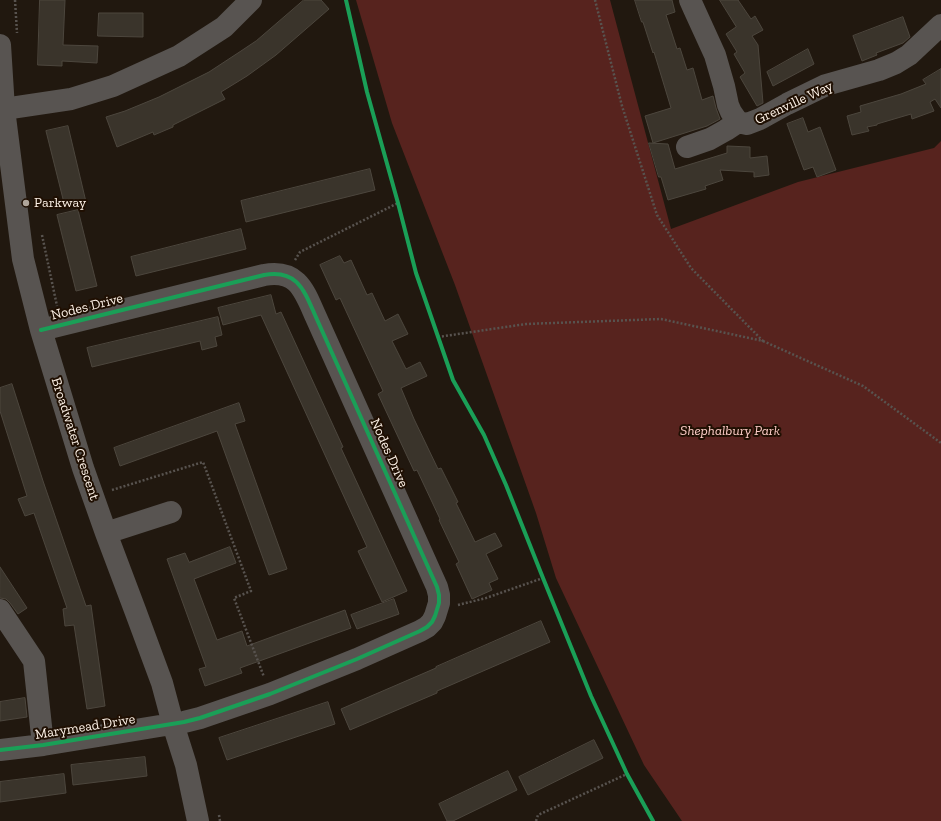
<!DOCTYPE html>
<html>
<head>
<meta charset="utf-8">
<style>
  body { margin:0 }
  canvas { display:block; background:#21180f }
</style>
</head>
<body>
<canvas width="941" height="821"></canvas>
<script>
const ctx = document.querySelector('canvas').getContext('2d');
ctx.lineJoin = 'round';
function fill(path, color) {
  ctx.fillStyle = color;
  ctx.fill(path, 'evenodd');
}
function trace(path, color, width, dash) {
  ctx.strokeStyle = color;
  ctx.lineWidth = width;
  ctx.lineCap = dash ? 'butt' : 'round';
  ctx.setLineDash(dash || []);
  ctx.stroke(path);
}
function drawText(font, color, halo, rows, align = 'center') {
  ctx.font = font + ' "Zilla Slab",serif';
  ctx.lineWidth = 4;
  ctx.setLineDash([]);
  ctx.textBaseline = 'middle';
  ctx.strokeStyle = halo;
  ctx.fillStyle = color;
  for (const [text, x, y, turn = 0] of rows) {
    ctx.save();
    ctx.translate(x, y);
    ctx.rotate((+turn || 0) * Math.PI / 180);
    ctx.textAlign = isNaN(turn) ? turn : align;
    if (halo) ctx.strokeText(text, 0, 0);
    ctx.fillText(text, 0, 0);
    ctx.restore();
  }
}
fill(new Path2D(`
  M 356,0 L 610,0 L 671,229 L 798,182 L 934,148 L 941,141 L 941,821 L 682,821 L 644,765 L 556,578 L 536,513 L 455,285 L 392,123 Z`), '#57231e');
const building = new Path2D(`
  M 40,0 L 65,0 L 63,45 L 98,46 L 97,63 L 62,61 L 62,66 L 38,65 Z
  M 304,0 L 321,0 L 329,9 L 276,55 L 247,76 L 221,92 L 225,99 L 173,125 L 173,127 L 154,135 L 153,132 L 117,147 L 106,117 L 125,111 L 159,97 L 209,72 L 241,51 L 256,41 Z
  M 635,0 L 672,0 L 675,12 L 666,15 L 677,49 L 680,48 L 687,70 L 693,68 L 702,100 L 713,96 L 716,108 L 720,119 L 707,126 L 653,143 L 645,116 L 671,108 L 654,52 L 653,53 L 643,22 L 642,22 Z
  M 720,0 L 738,0 L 751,19 L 755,16 L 763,30 L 752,36 L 758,45 L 763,103 L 757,106 L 740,77 L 745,73 L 734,54 L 737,52 L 726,34 L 736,27 Z
  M 99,13 L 143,13 L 143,37 L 98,36 Z
  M 903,17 L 910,37 L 903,43 L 876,53 L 877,55 L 862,61 L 853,36 Z
  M 808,49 L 814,64 L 773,86 L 767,72 Z
  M 941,69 L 941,108 L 935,99 L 930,102 L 934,111 L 912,119 L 911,114 L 877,124 L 877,125 L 867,127 L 869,131 L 852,135 L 847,116 L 861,112 L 860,106 L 901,94 L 926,84 L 923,80 Z
  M 803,118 L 808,132 L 820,127 L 836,170 L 817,177 L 813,167 L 804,170 L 787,124 Z
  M 68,126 L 86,202 L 65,207 L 46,131 Z
  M 649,143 L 668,144 L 675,169 L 727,153 L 727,146 L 750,147 L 750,158 L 767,156 L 769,175 L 754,177 L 754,172 L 720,170 L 723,180 L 705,186 L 706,189 L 668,200 L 661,177 L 659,177 Z
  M 370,169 L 375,190 L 246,222 L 241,201 Z
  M 78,210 L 97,286 L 76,291 L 57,215 Z
  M 241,229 L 246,249 L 136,276 L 131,257 Z
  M 340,256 L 344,263 L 351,260 L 367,295 L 372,293 L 385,321 L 398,314 L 408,334 L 392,341 L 406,369 L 420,362 L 427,376 L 401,388 L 414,419 L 438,469 L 441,468 L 458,502 L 456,503 L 475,542 L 495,533 L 502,546 L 486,554 L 498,579 L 489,583 L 492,590 L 472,599 L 456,564 L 459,562 L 439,520 L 440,519 L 417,470 L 414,471 L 378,394 L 383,391 L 340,298 L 336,300 L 320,265 Z
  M 271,295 L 276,314 L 281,312 L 343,447 L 341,448 L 407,591 L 382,602 L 358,551 L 367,547 L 261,315 L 223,325 L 218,308 Z
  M 218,317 L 222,335 L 215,337 L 217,346 L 202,350 L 200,341 L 92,367 L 87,348 Z
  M 12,384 L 43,481 L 86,606 L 91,605 L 105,706 L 87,709 L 74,625 L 65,626 L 63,609 L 67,608 L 34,513 L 25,516 L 18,499 L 27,496 L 0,411 L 0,388 Z
  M 239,403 L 245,421 L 235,424 L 287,569 L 269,575 L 217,431 L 120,466 L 114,448 Z
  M 230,547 L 236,563 L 194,579 L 217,640 L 242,631 L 247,646 L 345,610 L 351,628 L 240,668 L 242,673 L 205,686 L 199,669 L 206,667 L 167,559 L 185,553 L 189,562 Z
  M 0,567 L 27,608 L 18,614 L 10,603 L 6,599 L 0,598 Z
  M 394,599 L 399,614 L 357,629 L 351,615 Z
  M 541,621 L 550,642 L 437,691 L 437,693 L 350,730 L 341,709 L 436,668 L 436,667 Z
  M 25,698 L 27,717 L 0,721 L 0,702 Z
  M 328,702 L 335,724 L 227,760 L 219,738 Z
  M 594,740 L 603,758 L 528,795 L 519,777 Z
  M 145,757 L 147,776 L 73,785 L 71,765 Z
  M 508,771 L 517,790 L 453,821 L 447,821 L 439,804 Z
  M 64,774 L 66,793 L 0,802 L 0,782 Z`);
fill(building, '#3a342b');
trace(building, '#4c463d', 1);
trace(new Path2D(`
  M 15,0 L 17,33
  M 42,235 L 57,306
  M 295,260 L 300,252 L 398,203
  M 438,337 L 526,324 L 661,319 L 763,341 L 691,268 L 657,215 L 622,106 L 595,0
  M 763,341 L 863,386 L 941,443
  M 112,490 L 203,462 L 251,591 L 234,598 L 264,677
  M 458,605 L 486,598 L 543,578
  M 219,815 L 220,821
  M 536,821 L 538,815 L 627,774`), '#58534f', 2.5, [2, 2]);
trace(new Path2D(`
  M 690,0 L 694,9 L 715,55 L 724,86 L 728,105 L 731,112 L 738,122 L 747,124 L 760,119 L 787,104 L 826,85 L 879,70 L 896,63 L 909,55 L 941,25
  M 0,45 L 4,109 L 23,259 L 41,330 L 83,468 L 106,533 L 135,610 L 162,683 L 173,724 L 186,765 L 198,821
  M 4,109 L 71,99 L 113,86 L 179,56 L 224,27 L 251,0
  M 687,147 L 710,139 L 726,130 L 738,122
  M 106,533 L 171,512
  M 0,610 L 34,661 L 43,745
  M 0,750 L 43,745 L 184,722 L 200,718 L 270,694 L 357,659 L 420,631 L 427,627 L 432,622 L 435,616 L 439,603 L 439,595 L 437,587 L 315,315 C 304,290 297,269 264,275 L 41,330`), '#585451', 22);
trace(new Path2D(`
  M 346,0 L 367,92 L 398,203 L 416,273 L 453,380 L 484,435 L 506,485 L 543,578 L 591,696 L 627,774 L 653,821
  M 0,750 L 43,745 L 184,722 L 200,718 L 270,694 L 357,659 L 420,631 L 427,627 L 432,622 L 435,616 L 439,603 L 439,595 L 437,587 L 315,315 C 304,290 297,269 264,275 L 41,330`), '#1a9f57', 4);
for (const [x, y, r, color] of [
  [26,203,4,"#b0a69b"]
]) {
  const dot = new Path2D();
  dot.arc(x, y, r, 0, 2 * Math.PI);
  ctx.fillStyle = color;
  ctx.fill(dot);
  trace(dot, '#1f0f02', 1.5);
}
drawText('14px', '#fdf2e7', '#1f0f02', [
  ["Grenville Way",794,103,-25],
  ["Nodes Drive",87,307,-14],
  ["Broadwater Crescent",75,439,72],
  ["Nodes Drive",389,453,66],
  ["Marymead Drive",85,727,-9]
]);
drawText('14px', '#fdf2e7', '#1f0f02', [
  ["Parkway",34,203]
], 'left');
drawText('italic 14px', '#fdcdc7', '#1f0f02', [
  ["Shephalbury Park",730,431]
]);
</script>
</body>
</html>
